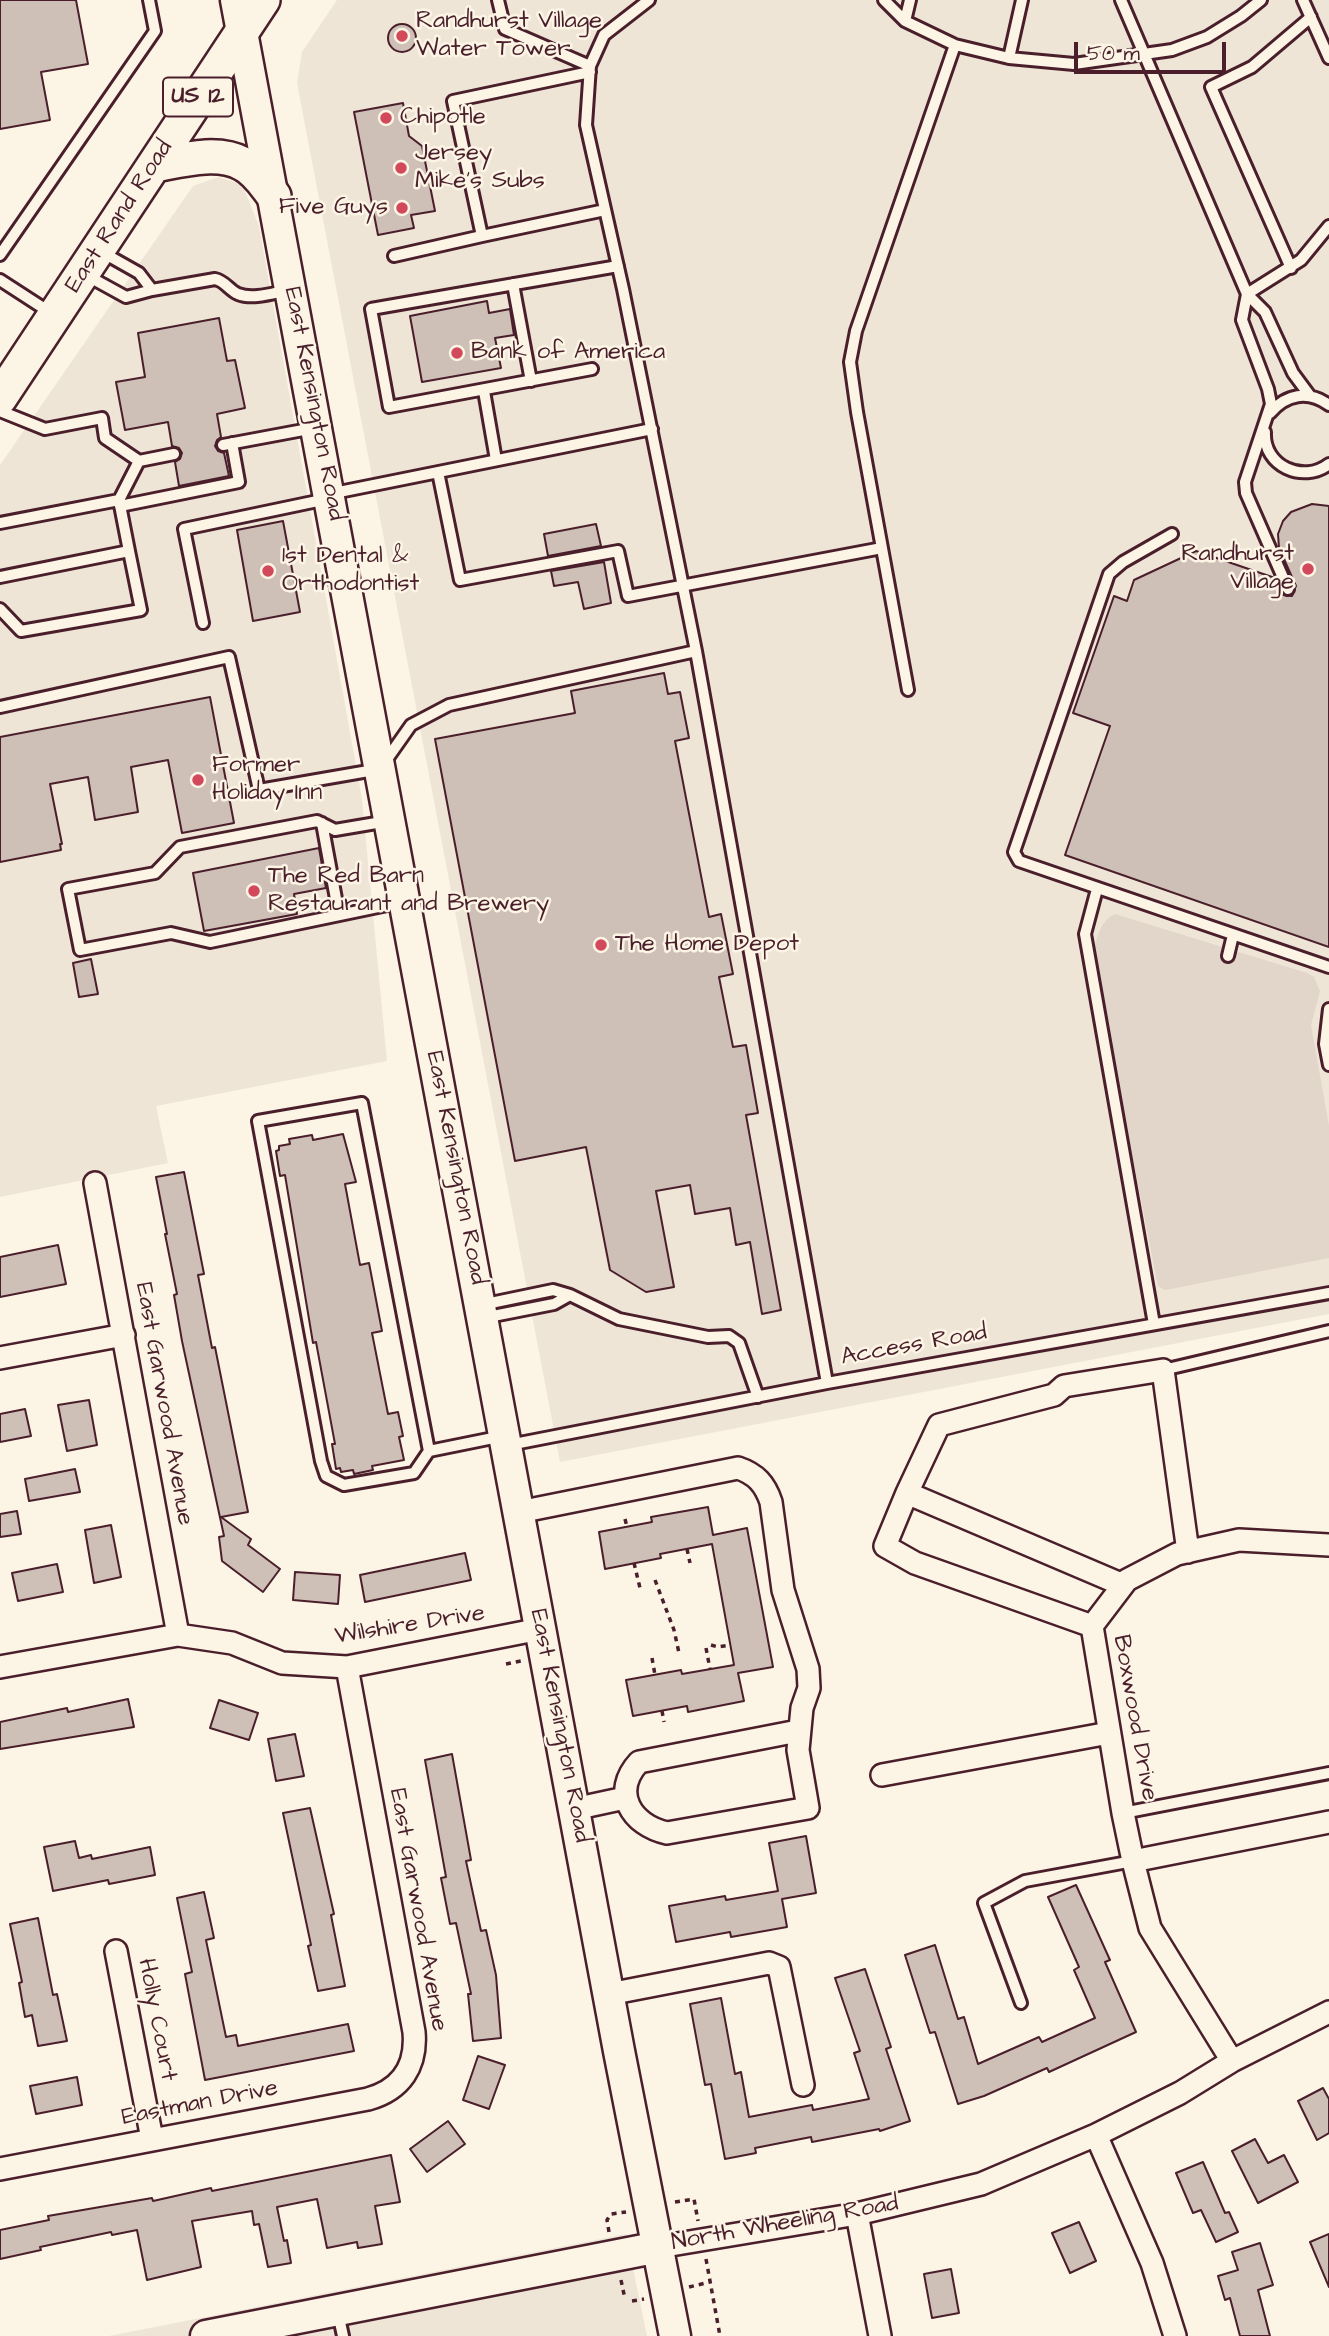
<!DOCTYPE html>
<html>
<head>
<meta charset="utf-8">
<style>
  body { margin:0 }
  #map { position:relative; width:1329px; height:2336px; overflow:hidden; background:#fcf5e5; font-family:"Architects Daughter",sans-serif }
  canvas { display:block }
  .scale { position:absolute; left:1074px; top:42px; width:152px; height:32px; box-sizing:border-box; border:4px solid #4a1f2b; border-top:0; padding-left:9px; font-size:21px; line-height:24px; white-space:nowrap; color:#4a1f2b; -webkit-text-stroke:5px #fcf5e5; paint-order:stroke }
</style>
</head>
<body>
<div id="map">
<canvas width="1329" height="2336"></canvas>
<div class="scale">50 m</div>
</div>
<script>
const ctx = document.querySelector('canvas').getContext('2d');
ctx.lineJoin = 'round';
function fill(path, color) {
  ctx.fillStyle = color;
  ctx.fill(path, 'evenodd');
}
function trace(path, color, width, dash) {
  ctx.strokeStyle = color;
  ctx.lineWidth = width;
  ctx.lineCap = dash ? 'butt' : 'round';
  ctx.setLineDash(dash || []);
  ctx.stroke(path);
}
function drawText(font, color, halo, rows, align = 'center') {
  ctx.font = font + ' "Architects Daughter",sans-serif';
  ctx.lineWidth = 5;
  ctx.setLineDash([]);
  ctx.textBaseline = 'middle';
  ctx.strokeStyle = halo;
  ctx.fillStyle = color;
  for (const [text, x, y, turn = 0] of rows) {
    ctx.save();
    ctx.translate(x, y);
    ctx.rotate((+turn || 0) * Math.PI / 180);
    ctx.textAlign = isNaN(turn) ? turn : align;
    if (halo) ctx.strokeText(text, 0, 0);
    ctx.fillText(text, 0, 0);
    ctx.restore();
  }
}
fill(new Path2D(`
  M 337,0 L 1329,0 L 1329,1314 L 560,1462 L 297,83 L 302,52 Z
  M 218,177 L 242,184 L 259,226 L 362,799 L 387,1061 L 156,1106 L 168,1163 L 0,1197 L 0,465 L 193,186 Z
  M 626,2234 L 647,2336 L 109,2336 Z`), '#eee5d7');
fill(new Path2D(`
  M 1115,914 L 1307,973 L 1314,977 L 1320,991 L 1311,1025 L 1329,1126 L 1329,1258 L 1165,1290 L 1158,1286 L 1093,957 C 1095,942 1100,920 1115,914 Z`), '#e2d5ca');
const building = new Path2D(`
  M 0,0 L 76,0 L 88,64 L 41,72 L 50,120 L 0,129 Z
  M388 38a14 14 0 1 1 28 0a14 14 0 1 1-28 0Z
  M 403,103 L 409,136 L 422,146 L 435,211 L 411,215 L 414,228 L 378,235 L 354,112 Z
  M 487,301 L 489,313 L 510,309 L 514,335 L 495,338 L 501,368 L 422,382 L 410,316 Z
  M 219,318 L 227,361 L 235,360 L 245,408 L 217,414 L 221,437 L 217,440 L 215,446 L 218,451 L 224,453 L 229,476 L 179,486 L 175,462 L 180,459 L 182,453 L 179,448 L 172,446 L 168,422 L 125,430 L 116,382 L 145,377 L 138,333 Z
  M 1312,504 L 1329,506 L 1329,947 L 1065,855 L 1110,726 L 1073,713 L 1114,596 L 1127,601 L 1134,580 L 1196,551 L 1275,578 L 1283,595 L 1292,596 L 1296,586 L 1279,548 L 1278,534 L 1283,521 L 1291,512 Z
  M 283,521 L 300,612 L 253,621 L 237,530 Z
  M 596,524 L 601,546 L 548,556 L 544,534 Z
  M 604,562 L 611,603 L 584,609 L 578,582 L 554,586 L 551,571 Z
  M 664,673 L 668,694 L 680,692 L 689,738 L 675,741 L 709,917 L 721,914 L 733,974 L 719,977 L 733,1047 L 746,1045 L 758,1113 L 746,1115 L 781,1310 L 762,1314 L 750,1242 L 736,1245 L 730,1208 L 695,1214 L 690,1185 L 656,1191 L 674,1287 L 646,1292 L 610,1270 L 586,1147 L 515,1161 L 435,739 L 575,713 L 571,691 Z
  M 210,697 L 234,823 L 182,833 L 168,760 L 131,767 L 138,812 L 95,820 L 88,777 L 50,784 L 62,844 L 60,844 L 61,850 L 0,862 L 0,737 Z
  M 319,848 L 326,888 L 294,894 L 297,914 L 204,931 L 193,873 Z
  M 91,959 L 98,994 L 79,997 L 73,963 Z
  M 343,1134 L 356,1182 L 345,1184 L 360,1265 L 369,1263 L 382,1331 L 372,1333 L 388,1414 L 398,1412 L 403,1436 L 399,1437 L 404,1460 L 372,1466 L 373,1470 L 354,1474 L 353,1470 L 341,1472 L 340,1468 L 336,1469 L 332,1444 L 335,1444 L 316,1342 L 313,1343 L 285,1175 L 280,1176 L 276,1151 L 279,1150 L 279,1146 L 290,1144 L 289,1139 L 312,1135 L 313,1140 Z
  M 184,1172 L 204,1274 L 198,1275 L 212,1348 L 215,1347 L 248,1512 L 221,1517 L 251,1539 L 248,1545 L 280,1569 L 263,1592 L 222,1561 L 219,1537 L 224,1536 L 182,1341 L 174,1295 L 177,1294 L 165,1234 L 167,1234 L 156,1177 Z
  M 58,1245 L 66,1284 L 0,1297 L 0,1257 Z
  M 89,1400 L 97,1445 L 67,1451 L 58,1405 Z
  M 25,1409 L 31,1436 L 0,1442 L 0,1414 Z
  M 75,1469 L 80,1492 L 29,1501 L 25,1479 Z
  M 708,1507 L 713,1535 L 747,1528 L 773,1667 L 738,1673 L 744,1701 L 688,1712 L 687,1706 L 633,1716 L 626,1680 L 681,1670 L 682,1674 L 734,1665 L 712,1544 L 660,1554 L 661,1558 L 605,1569 L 599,1532 L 652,1522 L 651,1517 Z
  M 17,1511 L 21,1534 L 0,1537 L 0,1514 Z
  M 111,1525 L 121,1577 L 94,1583 L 85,1530 Z
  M 465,1553 L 471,1580 L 365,1602 L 360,1575 Z
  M 57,1564 L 63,1592 L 18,1601 L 12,1573 Z
  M 295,1572 L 340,1575 L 338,1604 L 293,1600 Z
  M 128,1699 L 134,1727 L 0,1749 L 0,1722 L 67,1708 L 68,1712 Z
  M 219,1700 L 258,1713 L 249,1740 L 210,1728 Z
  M 295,1734 L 304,1776 L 276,1781 L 268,1739 Z
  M 452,1754 L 471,1860 L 466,1861 L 481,1931 L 486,1930 L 496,1975 L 501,2038 L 473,2041 L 468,1994 L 471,1994 L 456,1923 L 450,1924 L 441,1878 L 446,1877 L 425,1760 Z
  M 310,1808 L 334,1914 L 331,1915 L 345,1986 L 318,1991 L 308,1946 L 311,1945 L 283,1813 Z
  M 806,1836 L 816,1893 L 782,1899 L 787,1927 L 731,1937 L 730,1932 L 676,1942 L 669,1906 L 725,1896 L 726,1900 L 778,1891 L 769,1843 Z
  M 75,1841 L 79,1858 L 91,1855 L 92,1859 L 150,1847 L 155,1875 L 109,1884 L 108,1880 L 53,1891 L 44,1847 Z
  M 1076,1885 L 1110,1960 L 1105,1962 L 1136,2032 L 1049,2072 L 1047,2068 L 984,2096 L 958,2104 L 935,2032 L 930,2033 L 905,1955 L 935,1945 L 958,2019 L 964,2017 L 978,2064 L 1039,2037 L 1042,2042 L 1095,2018 L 1074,1970 L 1079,1967 L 1048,1897 Z
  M 204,1892 L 214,1938 L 206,1940 L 226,2037 L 236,2035 L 238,2046 L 348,2024 L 354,2051 L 205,2080 L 185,1974 L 192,1972 L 177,1898 Z
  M 38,1918 L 53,1995 L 57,1994 L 67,2041 L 38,2046 L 32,2015 L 25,2017 L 19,1983 L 22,1982 L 10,1924 Z
  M 865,1969 L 891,2047 L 886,2049 L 910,2121 L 880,2131 L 879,2129 L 812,2142 L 811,2137 L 755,2148 L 756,2153 L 725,2159 L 711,2084 L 705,2085 L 690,2004 L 721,1998 L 735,2074 L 741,2072 L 749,2117 L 812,2105 L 813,2110 L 869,2099 L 854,2053 L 860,2051 L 835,1978 Z
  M 478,2056 L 505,2065 L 489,2109 L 463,2100 Z
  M 77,2077 L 82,2105 L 36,2114 L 30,2086 Z
  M 1323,2088 L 1329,2099 L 1329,2133 L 1317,2140 L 1298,2101 Z
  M 448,2121 L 465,2144 L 427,2172 L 410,2149 Z
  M 1255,2139 L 1268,2163 L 1284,2155 L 1298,2182 L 1258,2203 L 1232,2151 Z
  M 391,2155 L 400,2202 L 375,2206 L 382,2244 L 358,2248 L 357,2242 L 327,2248 L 317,2199 L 277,2207 L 284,2241 L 287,2240 L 291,2263 L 268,2267 L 259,2224 L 254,2225 L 252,2211 L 192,2221 L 201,2267 L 147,2280 L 137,2230 L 112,2235 L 111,2232 L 40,2247 L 41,2250 L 0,2259 L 0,2230 L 49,2220 L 48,2216 L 152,2198 L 153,2201 L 211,2188 L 212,2191 Z
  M 1203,2162 L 1225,2213 L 1229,2212 L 1238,2232 L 1216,2242 L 1201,2210 L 1193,2213 L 1176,2173 Z
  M 1079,2222 L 1096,2261 L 1070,2273 L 1052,2233 Z
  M 1329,2234 L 1329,2287 L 1310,2242 Z
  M 1260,2243 L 1273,2285 L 1258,2290 L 1270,2336 L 1240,2336 L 1230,2298 L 1225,2300 L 1218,2276 L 1238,2270 L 1232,2252 Z
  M 951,2269 L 959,2313 L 932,2318 L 924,2274 Z`);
fill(building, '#cfc0b7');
trace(building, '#4a1f2b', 2);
const lane = new Path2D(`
  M 498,0 L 505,29 L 590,66
  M 649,0 L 604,35 L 590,66 L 586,125 L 623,289 L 696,651 L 827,1383
  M 884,0 L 905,21 L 955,45 L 1009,58 L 1074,64 L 1172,50 L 1207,37 L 1241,16 L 1261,0
  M 1121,0 L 1247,294 L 1265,312 L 1293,373 L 1310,396
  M 1303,0 L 1329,58
  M 905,21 L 910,0
  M 1009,58 L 1022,0
  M 590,72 L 453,101 L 482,236 L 605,210
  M 0,255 L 155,31 L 149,0
  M 394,256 L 482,236
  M 1291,268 L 1211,87 L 1252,67 L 1311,17
  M 86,275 L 126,297 L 152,290 L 139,273 L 100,251
  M 0,280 L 51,313
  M 513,284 L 531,381
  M 152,290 L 215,279 C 225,281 229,290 238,294 C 253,300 273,293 289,290
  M 1247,294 L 1242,320 L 1268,389 L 1271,404 L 1245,482 L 1246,493 L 1288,589
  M 1247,294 L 1301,260 L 1329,226
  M 592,369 L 389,407 L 371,309 L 618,266
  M 484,391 L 496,460
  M 0,411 L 45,429 L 102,418 L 105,438 L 139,461 L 174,454
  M 1270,413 C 1286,394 1308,390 1329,405
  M 1265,432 C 1263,466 1303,484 1329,464
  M 223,445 L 314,428
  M 438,472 L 460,580 L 618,551 L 628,596 L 882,548
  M 329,494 L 652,429
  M 120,506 L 239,482 L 232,443
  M 0,523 L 119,500 L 139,461
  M 1172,534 L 1123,562 L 1109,574 L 1014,852 L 1019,861 L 1329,967
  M 0,577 L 129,551 L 119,500
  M 0,609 L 21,631 L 141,610 L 129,551
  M 203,623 L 184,529 L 327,499
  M 908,690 L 857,412 L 850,362 L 856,331 L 955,45
  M 0,707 L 229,657 L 259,790 L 380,769 L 411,725 L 449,705 L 696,651
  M 388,821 L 335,830 L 317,821 L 180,847 L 155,873 L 68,889 L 80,950 L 171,933 L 210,942 L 402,902
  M 322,823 L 339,915
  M 1097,889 L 1085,934 L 1154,1324
  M 1228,956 L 1233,935
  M 1329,1009 L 1325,1044 L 1329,1065
  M 481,1305 L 553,1290 L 570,1295 L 619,1319 L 708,1337 L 729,1336 L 739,1343 L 758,1397
  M 483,1318 L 554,1304 L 570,1295
  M 1163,1370 L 1329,1331
  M 509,1445 L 827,1383 L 1329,1293
  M 429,1451 L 362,1103 L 258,1121 L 321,1461 L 326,1476 L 344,1485 L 414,1473 L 429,1451 L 503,1436
  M 1123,1813 L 1329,1773
  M 1021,2003 L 984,1903 L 1025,1881 L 1133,1861
  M 338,2313 L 343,2336`);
const street = new Path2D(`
  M 95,1183 L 178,1635
  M 0,1358 L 124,1335
  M 907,1493 L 885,1546 L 915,1563 L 1092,1626
  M 519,1512 L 738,1468 C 756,1474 765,1484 771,1502 L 783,1590 L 808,1669 L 809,1688 L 802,1708 L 798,1750 L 808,1808 L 667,1833 C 631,1825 611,1792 639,1762 L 798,1731
  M 1123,1585 L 907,1493 L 939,1425 L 1054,1395 L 1064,1386 L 1163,1370 L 1188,1552
  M 0,1667 L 178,1635 L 232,1643 L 282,1663 L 347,1667 L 540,1629
  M 882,1775 L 1109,1733
  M 574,1809 L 625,1798
  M 1133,1861 L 1329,1822
  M 116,1951 L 152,2139
  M 609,1994 L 769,1963 L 779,1967 L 803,2085
  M 1232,2061 L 1150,1928 L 1133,1861 L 1123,1813 L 1092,1626 L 1127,1580 L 1177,1554 L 1239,1540 L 1329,1545
  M 1096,2135 L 1152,2263 L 1175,2336
  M 0,2169 L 368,2099 C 401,2090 417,2066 414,2032 L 347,1667
  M 857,2214 L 880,2336
  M 659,2247 L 857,2214 L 981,2184 L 1096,2135 L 1180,2093 L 1232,2061 L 1329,2012`);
const secondary = new Path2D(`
  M 236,0 L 619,2051 L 675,2336
  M 206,2336 L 659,2247`);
const primary = new Path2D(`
  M 155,165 C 182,160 218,150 243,164 C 257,171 265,185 274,196
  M 0,398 L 263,0`);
trace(lane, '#4a1f2b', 16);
trace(street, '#4a1f2b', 26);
trace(secondary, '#4a1f2b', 35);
trace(primary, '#4a1f2b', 38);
trace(new Path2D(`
  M 625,1519 L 627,1527
  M 687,1549 L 690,1563
  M 634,1563 L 640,1588
  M 655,1580 L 674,1630 L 679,1653
  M 711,1645 L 718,1647 L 730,1645
  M 706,1648 L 710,1669
  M 652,1658 L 655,1675
  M 506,1664 L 521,1661
  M 662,1711 L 664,1722
  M 675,2202 L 694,2199 L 698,2221
  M 609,2232 L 607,2220 L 611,2214 L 626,2212
  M 706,2259 L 720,2336
  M 621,2280 L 625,2299
  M 689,2287 L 710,2282
  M 632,2301 L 644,2299`), '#4a1f2b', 3.5, [5, 5]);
trace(lane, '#fcf5e5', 10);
trace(street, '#fcf5e5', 21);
trace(secondary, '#fcf5e5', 30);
trace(primary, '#fcf5e5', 33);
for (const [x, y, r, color] of [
  [402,36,7,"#d1495b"],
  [386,118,7,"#d1495b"],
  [401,168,7,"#d1495b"],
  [402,208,7,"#d1495b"],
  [457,353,7,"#d1495b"],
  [1308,569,7,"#d1495b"],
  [268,571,7,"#d1495b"],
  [198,780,7,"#d1495b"],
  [254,891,7,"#d1495b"],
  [601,945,7,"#d1495b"]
]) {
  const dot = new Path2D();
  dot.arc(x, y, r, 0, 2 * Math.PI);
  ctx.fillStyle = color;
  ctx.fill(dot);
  trace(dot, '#fcf5e5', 2.5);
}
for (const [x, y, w] of [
  [198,97,70]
]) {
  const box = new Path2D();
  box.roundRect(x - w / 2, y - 19.5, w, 39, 5);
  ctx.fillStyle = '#fcf5e5';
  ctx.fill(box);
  trace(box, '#4a1f2b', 2);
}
drawText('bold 23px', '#4a1f2b', null, [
  ["US 12",198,97]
]);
drawText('24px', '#4a1f2b', '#fcf5e5', [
  ["Randhurst Village",416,22],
  ["Water Tower",416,50],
  ["Chipotle",400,118],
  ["Jersey",415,154],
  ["Mike's Subs",415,182],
  ["Five Guys",388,208,"right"],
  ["Bank of America",471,353],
  ["Randhurst",1294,555,"right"],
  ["Village",1294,583,"right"],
  ["1st Dental &",282,557],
  ["Orthodontist",282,585],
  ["Former",212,766],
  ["Holiday Inn",212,794],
  ["The Red Barn",268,877],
  ["Restaurant and Brewery",268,905],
  ["The Home Depot",615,945]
], 'left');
drawText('24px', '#4a1f2b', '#fcf5e5', [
  ["East Rand Road",120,217,-57],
  ["East Kensington Road",313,404,79],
  ["East Kensington Road",455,1168,79],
  ["Access Road",914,1346,-10],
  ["East Garwood Avenue",163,1404,80],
  ["Wilshire Drive",410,1626,-9],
  ["Boxwood Drive",1134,1718,80],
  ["East Kensington Road",559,1726,79],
  ["East Garwood Avenue",417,1910,80],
  ["Holly Court",156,2020,79],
  ["Eastman Drive",200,2104,-11],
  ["North Wheeling Road",785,2224,-10]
]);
</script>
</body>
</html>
